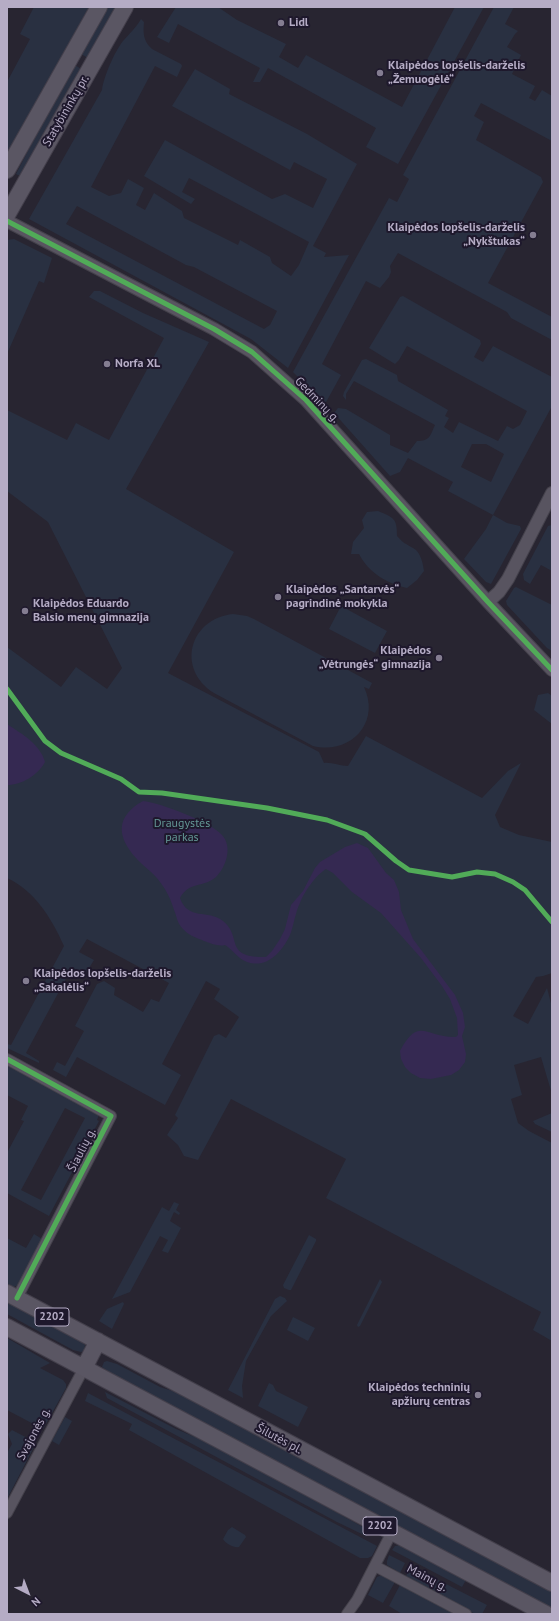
<!DOCTYPE html>
<html>
<head>
<meta charset="utf-8">
<style>
  body { margin:0 }
  #map { position:relative; width:559px; height:1621px; overflow:hidden; background:#282531; font-family:"PT Sans",sans-serif }
  canvas { display:block }
  .frame { position:absolute; inset:0; border:8px solid #b5acc5; pointer-events:none }
  .north { position:absolute; left:8px; top:1573px; width:40px; height:40px; -webkit-text-stroke:3px #1e182c; paint-order:stroke; rotate:138deg; font-size:11px; font-weight:700; line-height:16px; text-align:center; color:#b5acc5 }
  .north::after { content:''; display:block; margin:auto; width:14px; height:18px; background:#b5acc5; clip-path:polygon(50% 0,100% 100%,50% 72%,0 100%) }
</style>
</head>
<body>
<div id="map">
<canvas width="559" height="1621"></canvas>
<div class="frame"></div>
<div class="north">N</div>
</div>
<script>
const ctx = document.querySelector('canvas').getContext('2d');
ctx.lineJoin = 'round';
function fill(path, color) {
  ctx.fillStyle = color;
  ctx.fill(path, 'evenodd');
}
function trace(path, color, width, dash) {
  ctx.strokeStyle = color;
  ctx.lineWidth = width;
  ctx.lineCap = dash ? 'butt' : 'round';
  ctx.setLineDash(dash || []);
  ctx.stroke(path);
}
function drawText(font, color, halo, rows, align = 'center') {
  ctx.font = font + ' "PT Sans",sans-serif';
  ctx.lineWidth = 4;
  ctx.setLineDash([]);
  ctx.textBaseline = 'middle';
  ctx.strokeStyle = halo;
  ctx.fillStyle = color;
  for (const [text, x, y, turn = 0] of rows) {
    ctx.save();
    ctx.translate(x, y);
    ctx.rotate((+turn || 0) * Math.PI / 180);
    ctx.textAlign = isNaN(turn) ? turn : align;
    if (halo) ctx.strokeText(text, 0, 0);
    ctx.fillText(text, 0, 0);
    ctx.restore();
  }
}
fill(new Path2D(`
  M 34,7 L 89,7 L 7,157 L 7,82 L 30,39 L 20,34 Z
  M 106,7 L 119,7 L 88,58 L 81,54 Z
  M 176,7 L 218,7 L 237,20 L 286,44 L 279,57 L 298,68 L 306,55 L 402,107 L 455,7 L 484,7 L 398,164 L 366,147 L 376,128 L 268,68 L 260,82 L 253,82 L 260,68 L 178,24 L 169,43 L 157,37 Z
  M 494,7 L 514,7 L 505,24 L 518,31 L 515,34 L 507,47 L 521,55 L 512,74 L 535,86 L 529,98 L 535,101 L 542,90 L 552,96 L 552,141 L 481,103 L 474,116 L 484,122 L 476,140 L 541,177 L 543,182 L 488,283 L 552,317 L 552,340 L 511,318 L 507,312 L 398,253 L 390,266 L 391,272 L 389,277 L 380,288 L 366,281 L 322,364 L 341,375 L 325,404 L 293,372 L 389,198 L 397,202 L 409,179 L 403,175 Z
  M 141,19 L 144,22 C 143,33 143,41 152,49 L 181,64 L 182,66 L 177,77 L 155,66 L 91,187 L 109,196 L 121,193 L 128,179 L 144,188 L 136,205 L 145,210 L 154,193 L 182,211 L 184,218 L 238,245 L 240,240 L 270,257 L 272,263 L 291,276 L 299,265 L 309,242 L 189,178 L 182,192 L 195,199 L 191,204 L 144,176 L 165,140 L 272,199 L 285,194 L 313,208 L 327,179 L 294,162 L 290,170 L 172,106 L 195,69 L 230,89 L 229,94 L 307,134 L 357,164 L 313,246 L 326,253 L 324,257 L 349,255 L 288,368 L 251,339 L 29,219 L 102,90 C 104,76 114,53 123,41 C 129,34 136,28 141,19 ZM 77,206 L 186,265 L 194,267 L 277,311 L 270,325 L 264,329 L 66,224 Z
  M 75,65 L 81,69 L 22,177 L 16,174 L 71,68 Z
  M 14,239 L 52,258 L 44,283 L 39,281 L 7,354 L 7,240 Z
  M 94,291 L 100,291 L 143,313 L 209,342 L 126,489 L 234,552 L 168,673 L 319,752 L 324,763 C 331,762 340,766 348,766 L 366,736 L 482,798 L 508,771 L 521,763 L 495,815 L 500,827 L 519,835 L 552,842 L 552,973 L 543,976 L 536,977 L 513,1016 L 528,1024 L 547,988 L 552,1007 L 552,1094 L 541,1057 L 514,1065 L 522,1095 L 511,1099 L 518,1123 L 529,1131 L 552,1143 L 552,1341 L 533,1330 L 541,1312 L 326,1198 L 346,1159 L 231,1099 L 198,1160 L 184,1156 L 178,1145 L 167,1135 L 178,1118 L 175,1115 L 214,1036 L 219,1034 L 226,1038 L 239,1017 L 214,999 L 220,989 L 206,981 L 162,1064 L 181,1075 L 165,1105 L 77,1057 L 66,1077 L 53,1070 L 57,1062 L 65,1066 L 84,1031 L 75,1026 L 97,984 L 104,981 L 115,988 L 114,995 L 143,1012 L 151,999 L 159,1002 L 169,983 L 87,939 L 79,952 L 94,960 L 83,978 L 70,971 L 26,1053 L 39,1061 L 39,1063 L 7,1048 L 7,1044 L 11,1045 L 64,946 C 52,919 35,891 7,878 L 7,647 L 61,687 L 76,667 L 107,689 L 122,668 L 48,522 L 7,491 L 7,410 L 67,440 L 76,423 L 109,440 L 164,338 L 89,297 Z
  M 403,296 L 480,340 L 481,344 L 474,357 L 483,362 L 493,346 L 552,377 L 552,406 L 493,515 L 507,523 L 520,526 L 521,529 L 491,584 L 486,582 L 464,559 L 486,529 L 493,515 L 448,491 L 453,482 L 408,458 L 400,472 L 390,476 L 334,413 L 338,408 L 346,409 L 390,435 L 390,445 L 408,453 L 417,441 C 430,441 430,436 435,425 L 354,381 L 346,394 L 346,400 L 343,396 L 344,392 L 362,360 L 366,359 L 397,375 L 398,381 L 448,410 L 445,416 L 449,418 L 444,427 L 453,433 L 459,422 L 498,441 L 507,426 L 513,429 L 520,425 L 527,411 L 407,346 L 399,360 L 395,364 L 369,348 L 400,297 ZM 472,444 L 486,444 L 504,454 L 491,482 L 461,467 Z
  M 378,511 C 394,518 397,518 397,536 C 404,544 405,543 413,548 C 421,552 423,564 424,571 L 417,580 L 407,588 C 386,583 369,573 359,554 L 351,554 L 353,542 L 364,528 L 362,520 L 367,512 Z
  M 552,525 L 552,571 L 541,565 L 530,584 L 524,580 L 523,574 L 548,526 Z
  M 516,587 L 552,605 L 552,651 L 547,648 L 507,605 L 506,601 L 514,588 Z
  M 341,606 L 387,631 L 375,653 L 329,629 Z
  M 233,614 L 247,616 L 254,619 L 372,683 L 369,689 L 364,687 C 381,723 350,755 313,746 L 214,693 C 176,669 189,619 233,614 Z
  M 548,693 L 552,696 L 552,724 L 534,710 L 538,695 Z
  M 7,1063 L 99,1115 L 97,1120 L 99,1121 L 49,1216 L 7,1193 L 7,1150 L 8,1151 L 24,1121 L 21,1120 L 28,1106 L 7,1095 ZM 65,1108 L 85,1118 L 41,1200 L 21,1190 Z
  M 552,1113 L 552,1132 L 535,1124 L 533,1121 Z
  M 174,1202 L 179,1204 L 176,1210 L 180,1213 L 179,1215 L 174,1212 L 170,1221 L 181,1228 L 168,1253 L 162,1251 L 168,1240 L 160,1236 L 130,1292 L 112,1299 L 162,1207 L 169,1211 Z
  M 34,1234 L 42,1239 L 18,1285 L 14,1287 L 7,1284 L 7,1238 L 26,1248 Z
  M 309,1235 L 316,1239 L 316,1241 L 291,1290 L 289,1290 L 284,1288 L 283,1285 Z
  M 380,1279 L 382,1282 L 360,1326 L 358,1327 L 357,1325 Z
  M 280,1296 L 285,1298 L 287,1301 L 271,1316 L 246,1361 L 242,1386 L 243,1398 L 228,1390 L 275,1299 Z
  M 7,1301 L 81,1341 L 85,1345 L 84,1351 L 81,1352 L 73,1350 L 7,1314 Z
  M 123,1302 L 124,1304 L 112,1329 L 99,1321 L 107,1309 Z
  M 293,1317 L 315,1328 L 308,1341 L 287,1330 Z
  M 7,1338 L 50,1363 L 40,1368 L 63,1380 L 66,1384 L 66,1388 L 43,1429 L 7,1410 Z
  M 107,1361 L 117,1364 L 160,1387 L 179,1393 L 552,1591 L 552,1609 L 112,1374 L 102,1367 L 104,1362 Z
  M 269,1383 L 273,1385 L 276,1391 L 308,1407 L 298,1427 L 258,1406 Z
  M 105,1392 L 176,1429 L 214,1445 L 372,1532 L 366,1536 L 337,1522 L 107,1398 Z
  M 88,1393 L 377,1546 L 372,1556 L 368,1558 L 360,1558 L 129,1430 L 132,1424 L 85,1401 Z
  M 65,1417 L 72,1421 L 59,1445 L 52,1441 Z
  M 12,1430 L 35,1442 L 35,1445 L 7,1499 L 7,1453 L 12,1444 L 8,1434 Z
  M 232,1527 L 245,1535 L 246,1537 L 239,1547 C 234,1548 226,1544 223,1539 L 228,1530 Z
  M 401,1545 L 466,1580 L 462,1587 L 392,1550 L 395,1546 Z
  M 389,1555 L 405,1563 L 400,1573 L 387,1565 L 387,1561 Z
  M 411,1566 L 487,1605 L 482,1614 L 475,1614 L 406,1576 Z
  M 382,1575 L 395,1582 L 383,1603 L 368,1595 L 377,1577 Z
  M 400,1585 L 455,1614 L 402,1614 L 389,1606 Z`), '#293041');
fill(new Path2D(`
  M 7,724 C 22,734 40,744 45,762 C 38,775 22,785 7,785 Z
  M 143,801 C 161,803 211,822 222,835 C 233,847 226,867 216,877 C 204,888 189,881 180,898 C 188,921 208,909 223,921 C 243,937 223,958 266,957 L 272,951 L 280,939 L 285,929 L 291,905 L 303,891 L 315,868 L 320,862 L 345,847 L 357,843 L 368,848 L 386,873 L 394,880 L 399,892 L 401,910 L 413,939 L 455,995 L 463,1013 L 465,1027 L 462,1036 L 466,1054 L 465,1062 L 459,1070 L 451,1075 L 431,1079 L 420,1078 L 411,1073 L 405,1067 L 401,1059 L 400,1051 C 419,1015 426,1038 456,1037 L 458,1035 L 457,1018 L 450,999 L 442,986 L 421,958 L 381,913 L 352,892 L 333,873 L 326,869 C 316,875 304,892 300,903 C 295,913 294,925 290,935 C 282,952 267,969 247,962 C 238,959 233,950 225,945 C 218,947 211,943 204,941 C 197,938 188,935 183,929 C 177,923 177,917 174,910 C 171,900 167,891 160,882 C 154,873 144,867 136,858 C 116,836 116,816 143,801 Z`), '#352952');
const minor = new Path2D(`
  M 7,1059 L 111,1116 L 17,1298
  M 7,1513 L 84,1368
  M 375,1566 L 466,1614
  M 347,1614 L 357,1600 L 392,1532`);
const tertiary = new Path2D(`
  M 7,221 L 214,329 L 252,352 L 306,400 L 488,602 L 552,670
  M 488,602 L 499,592 L 508,579 L 552,493`);
const primary = new Path2D(`
  M 7,170 L 99,7
  M 7,215 L 125,7
  M 7,1293 L 552,1583
  M 7,1327 L 546,1614
  M 84,1368 L 98,1341`);
trace(minor, '#44414b', 12);
trace(tertiary, '#44414b', 14);
trace(primary, '#433f4b', 18);
trace(minor, '#585460', 10);
trace(tertiary, '#585460', 12);
trace(primary, '#5a5663', 16);
trace(new Path2D(`
  M 7,221 L 214,329 L 252,352 L 306,400 L 488,602 L 552,670
  M 7,689 L 45,741 L 61,753 L 121,779 L 139,792 L 162,793 L 267,808 L 327,820 L 365,834 L 396,861 L 409,870 L 452,877 L 477,872 L 495,874 L 513,882 L 525,890 L 552,922
  M 7,1059 L 111,1116 L 17,1298`), '#51ab58', 5);
for (const [x, y, r, color] of [
  [281,23,4,"#847d91"],
  [380,73,4,"#847d91"],
  [533,235,4,"#847d91"],
  [107,364,4,"#847d91"],
  [278,597,4,"#847d91"],
  [25,611,4,"#847d91"],
  [439,658,4,"#847d91"],
  [26,981,4,"#847d91"],
  [478,1395,4,"#847d91"]
]) {
  const dot = new Path2D();
  dot.arc(x, y, r, 0, 2 * Math.PI);
  ctx.fillStyle = color;
  ctx.fill(dot);
  trace(dot, '#1e182c', 1.5);
}
for (const [x, y, w] of [
  [52,1317,34],
  [380,1526,34]
]) {
  const box = new Path2D();
  box.roundRect(x - w / 2, y - 9, w, 18, 3);
  ctx.fillStyle = '#1e182c';
  ctx.fill(box);
  trace(box, '#b5acc5', 1);
}
drawText('bold 11px', '#b5acc5', null, [
  ["2202",52,1317],
  ["2202",380,1526]
]);
drawText('bold 12px', '#b5acc5', '#1e182c', [
  ["Lidl",289,23],
  ["Klaipėdos lopšelis-darželis",388,66],
  ["„Žemuogėlė“",388,80],
  ["Klaipėdos lopšelis-darželis",525,228,"right"],
  ["„Nykštukas“",525,242,"right"],
  ["Norfa XL",115,364],
  ["Klaipėdos „Santarvės“",286,590],
  ["pagrindinė mokykla",286,604],
  ["Klaipėdos Eduardo",33,604],
  ["Balsio menų gimnazija",33,618],
  ["Klaipėdos",431,651,"right"],
  ["„Vėtrungės“ gimnazija",431,665,"right"],
  ["Klaipėdos lopšelis-darželis",34,974],
  ["„Sakalėlis“",34,988],
  ["Klaipėdos techninių",470,1388,"right"],
  ["apžiurų centras",470,1402,"right"]
], 'left');
drawText('12px', '#b5acc5', '#1e182c', [
  ["Statybininkų pr.",66,111,-60],
  ["Gedminų g.",317,400,46],
  ["Šiaulių g.",82,1150,-63],
  ["Svajonės g.",34,1434,-62],
  ["Šilutės pl.",279,1439,28],
  ["Mainų g.",427,1578,28]
]);
drawText('12px', '#639694', '#1e182c', [
  ["Draugystės",182,824],
  ["parkas",182,838]
]);
</script>
</body>
</html>
